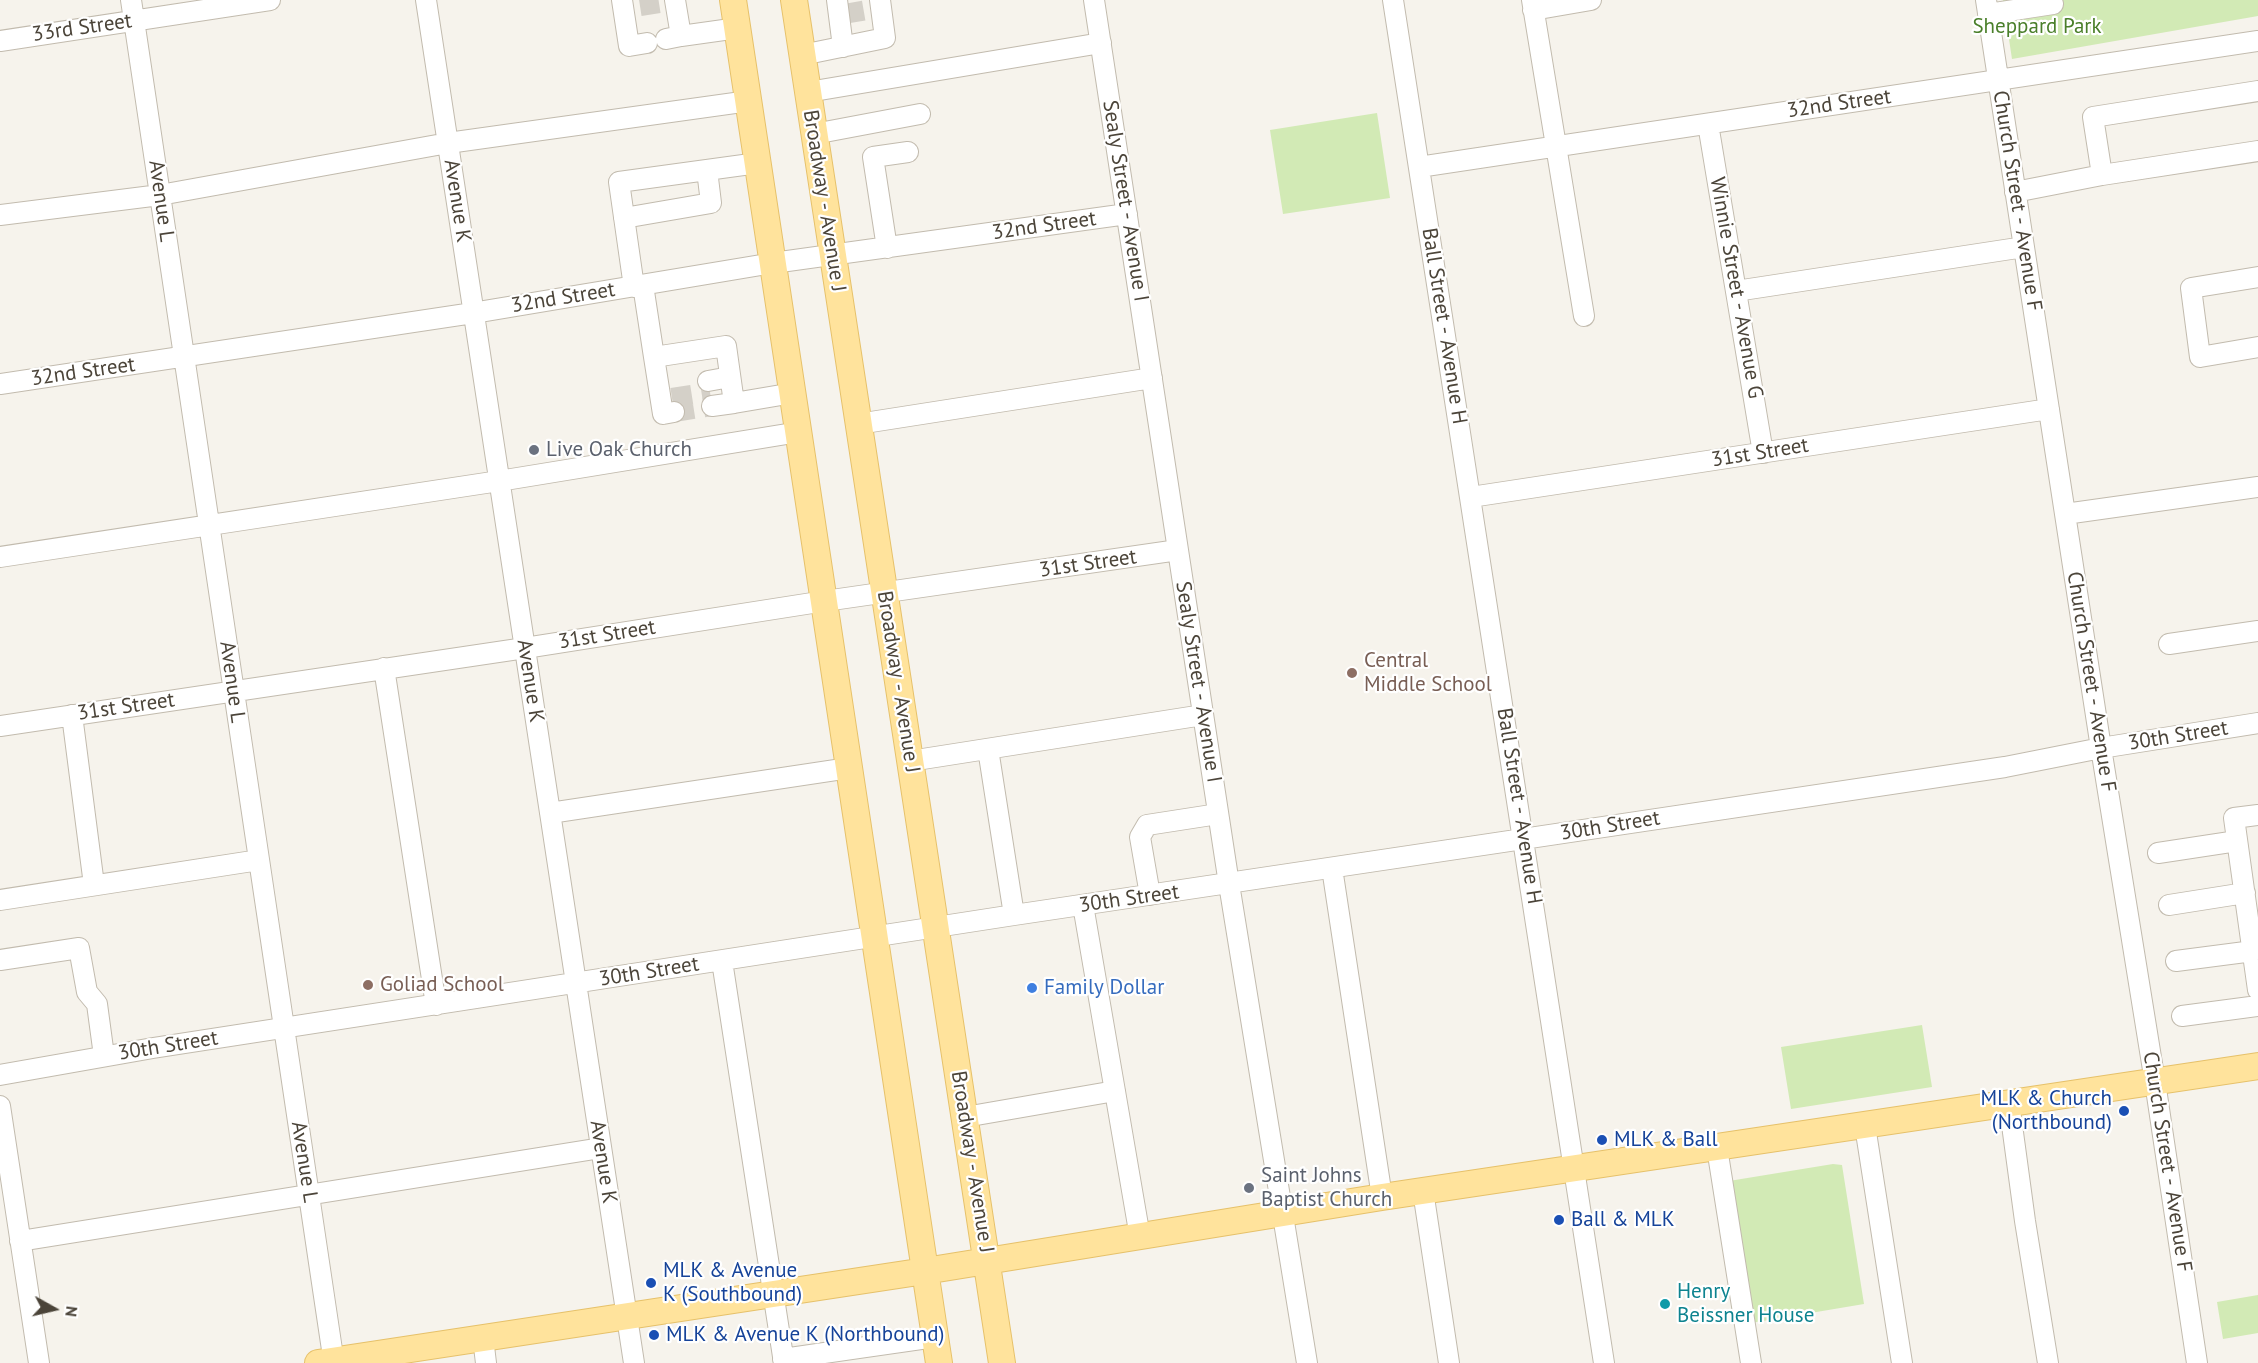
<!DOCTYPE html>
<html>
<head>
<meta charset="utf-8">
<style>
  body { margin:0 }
  #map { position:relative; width:2258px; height:1363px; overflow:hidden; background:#f6f3ec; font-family:"PT Sans",sans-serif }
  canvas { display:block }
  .north { position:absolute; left:24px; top:1279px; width:60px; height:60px; -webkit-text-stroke:4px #fff; paint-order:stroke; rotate:98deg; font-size:16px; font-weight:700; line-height:24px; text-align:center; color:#4b4439 }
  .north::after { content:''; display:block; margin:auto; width:21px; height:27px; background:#4b4439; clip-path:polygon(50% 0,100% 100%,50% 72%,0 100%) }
</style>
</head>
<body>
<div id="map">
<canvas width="2258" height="1363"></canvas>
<div class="north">N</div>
</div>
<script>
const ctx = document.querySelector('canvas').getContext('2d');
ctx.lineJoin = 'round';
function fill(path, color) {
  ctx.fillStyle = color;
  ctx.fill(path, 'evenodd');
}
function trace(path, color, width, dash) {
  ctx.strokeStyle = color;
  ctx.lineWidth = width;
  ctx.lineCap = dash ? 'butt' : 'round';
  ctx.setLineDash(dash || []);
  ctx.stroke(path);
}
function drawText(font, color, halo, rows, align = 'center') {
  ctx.font = font + ' "PT Sans",sans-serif';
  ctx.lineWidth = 4.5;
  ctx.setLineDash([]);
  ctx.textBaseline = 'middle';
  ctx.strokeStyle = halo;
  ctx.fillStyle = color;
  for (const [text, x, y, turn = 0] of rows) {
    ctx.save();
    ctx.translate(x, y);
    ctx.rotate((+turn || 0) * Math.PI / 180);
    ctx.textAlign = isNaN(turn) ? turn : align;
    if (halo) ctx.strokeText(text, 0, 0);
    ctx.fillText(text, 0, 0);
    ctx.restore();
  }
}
fill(new Path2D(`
  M 2003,0 L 2258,0 L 2258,16 L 2012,59 Z
  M 1377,113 L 1390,198 L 1283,214 L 1270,130 Z
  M 1922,1025 L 1932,1087 L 1791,1109 L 1781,1047 Z
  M 1833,1164 L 1842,1165 L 1864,1304 L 1751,1323 L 1729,1181 Z
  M 2258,1295 L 2258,1333 L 2223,1339 L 2217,1302 Z`), '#d2eab5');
trace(new Path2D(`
  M 640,6 L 659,3
  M 844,14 L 867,10
  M 672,398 L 710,392
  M 674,412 L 712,406`), '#d4d0c8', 20, [20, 10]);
const minor = new Path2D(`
  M 131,0 L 334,1363
  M 426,0 L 634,1363
  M 622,0 L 629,46 L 647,43
  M 837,0 L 843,47
  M 1094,0 L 1229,884 L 1307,1363
  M 1393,0 L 1604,1363
  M 1532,0 L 1584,316
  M 1986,0 L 2101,748 L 2155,1082 L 2197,1363
  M 1533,10 L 1591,0
  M 1988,14 L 2053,4
  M 681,36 L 738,28
  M 666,39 L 681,36 L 675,0
  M 0,41 L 270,0
  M 802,55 L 885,38 L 880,0
  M 808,92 L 1101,43
  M 1708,124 L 1763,453
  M 814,134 L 920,114
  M 1419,167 L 2258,41
  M 2102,175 L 2093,117 L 2258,91
  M 2015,192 L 2102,175 L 2258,151
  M 0,215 L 160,195 L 448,143 L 749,101
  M 624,218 L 711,203 L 707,170
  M 887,248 L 873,157 L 908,152
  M 2258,277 L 2191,288 L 2200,357 L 2258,347
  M 643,285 L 654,357 L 726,346 L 734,403 L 793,393
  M 634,287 L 619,182 L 758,163
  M 1736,291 L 2024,247
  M 654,357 L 663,414 L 674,412
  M 708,381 L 730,377
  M 0,384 L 473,313 L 773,263 L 1127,214
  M 712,406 L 734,403
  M 858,424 L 1152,378
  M 1471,497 L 2049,409
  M 2065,514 L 2258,487
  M 0,557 L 499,481 L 799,432
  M 2169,644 L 2258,631
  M 384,668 L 436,1005
  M 72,715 L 94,885
  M 0,726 L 525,648 L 825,601 L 1178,550
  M 988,749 L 1014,915
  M 910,761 L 1203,715
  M 550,813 L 849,768
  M 2258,815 L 2234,818 L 2258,990
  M 2158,853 L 2237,841
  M 1332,868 L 1382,1197
  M 1150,895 L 1140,837 L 1147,825 L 1218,814
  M 0,900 L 259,860
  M 1083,905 L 1140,1237
  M 2169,905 L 2245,893
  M 0,960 L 79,948 L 87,992 L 97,1004 L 104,1056
  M 722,961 L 784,1363
  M 2176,961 L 2253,951
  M 2182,1016 L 2258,1006
  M 0,1075 L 153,1048 L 1014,915 L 2005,767 L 2101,748 L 2258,723
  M 2009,1103 L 2025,1221 L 2048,1363
  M 0,1106 L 39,1363
  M 965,1117 L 1115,1091
  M 1865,1126 L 1902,1363
  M 1717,1148 L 1751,1363
  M 1423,1191 L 1449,1363
  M 20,1241 L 601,1148
  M 483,1338 L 486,1363
  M 783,1359 L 935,1337`);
const major = new Path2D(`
  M 733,0 L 939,1363
  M 794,0 L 1002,1363
  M 318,1363 L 925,1271 L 1382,1197 L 2258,1066`);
trace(minor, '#c2bbae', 22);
trace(major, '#e6c16a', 28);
trace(minor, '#fff', 20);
trace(major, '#ffe39c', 26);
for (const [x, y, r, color] of [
  [534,450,6,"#6b7280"],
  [1352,673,6,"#8d6e63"],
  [368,985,6,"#8d6e63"],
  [1032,988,6,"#3f7fe0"],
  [2124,1111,6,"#1a4fb4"],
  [1602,1140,6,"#1a4fb4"],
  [1249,1188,6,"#6b7280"],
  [1559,1220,6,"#1a4fb4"],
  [651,1283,6,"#1a4fb4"],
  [1665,1304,6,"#0f9aa8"],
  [654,1335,6,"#1a4fb4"]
]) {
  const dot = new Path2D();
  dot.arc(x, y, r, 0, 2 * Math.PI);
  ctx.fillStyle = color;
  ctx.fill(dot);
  trace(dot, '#fff', 2);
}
drawText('21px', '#4a7f2a', '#fff', [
  ["Sheppard Park",2037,27]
]);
drawText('21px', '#4b4439', '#fff', [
  ["33rd Street",82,28,-8],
  ["32nd Street",1839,104,-8],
  ["Avenue L",161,201,82],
  ["Avenue K",457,201,81],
  ["Broadway - Avenue J",824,201,81],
  ["Sealy Street - Avenue I",1125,201,81],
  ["Church Street - Avenue F",2017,201,81],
  ["32nd Street",1044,226,-8],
  ["Winnie Street - Avenue G",1736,288,80],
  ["32nd Street",563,298,-9],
  ["Ball Street - Avenue H",1444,326,81],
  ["32nd Street",83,372,-8],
  ["31st Street",1760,453,-9],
  ["31st Street",1088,564,-8],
  ["31st Street",607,635,-9],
  ["Avenue K",530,681,81],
  ["Avenue L",232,682,82],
  ["Broadway - Avenue J",898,682,81],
  ["Sealy Street - Avenue I",1198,682,81],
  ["Church Street - Avenue F",2091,682,81],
  ["31st Street",126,707,-8],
  ["30th Street",2178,736,-9],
  ["Ball Street - Avenue H",1519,806,81],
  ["30th Street",1610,826,-9],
  ["30th Street",1129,899,-8],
  ["30th Street",649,972,-9],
  ["30th Street",168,1046,-9],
  ["Avenue L",304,1162,81],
  ["Avenue K",603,1162,81],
  ["Broadway - Avenue J",972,1162,81],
  ["Church Street - Avenue F",2167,1162,81]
]);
drawText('21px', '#5b616d', '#fff', [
  ["Live Oak Church",546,450],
  ["Saint Johns",1261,1176],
  ["Baptist Church",1261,1200]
], 'left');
drawText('21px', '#785e54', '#fff', [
  ["Central",1364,661],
  ["Middle School",1364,685],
  ["Goliad School",380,985]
], 'left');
drawText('21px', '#366cbe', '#fff', [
  ["Family Dollar",1044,988]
], 'left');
drawText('21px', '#164399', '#fff', [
  ["MLK & Church",2112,1099,"right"],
  ["(Northbound)",2112,1123,"right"],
  ["MLK & Ball",1614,1140],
  ["Ball & MLK",1571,1220],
  ["MLK & Avenue",663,1271],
  ["K (Southbound)",663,1295],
  ["MLK & Avenue K (Northbound)",666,1335]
], 'left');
drawText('21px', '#0d838f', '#fff', [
  ["Henry",1677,1292],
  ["Beissner House",1677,1316]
], 'left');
</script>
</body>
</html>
